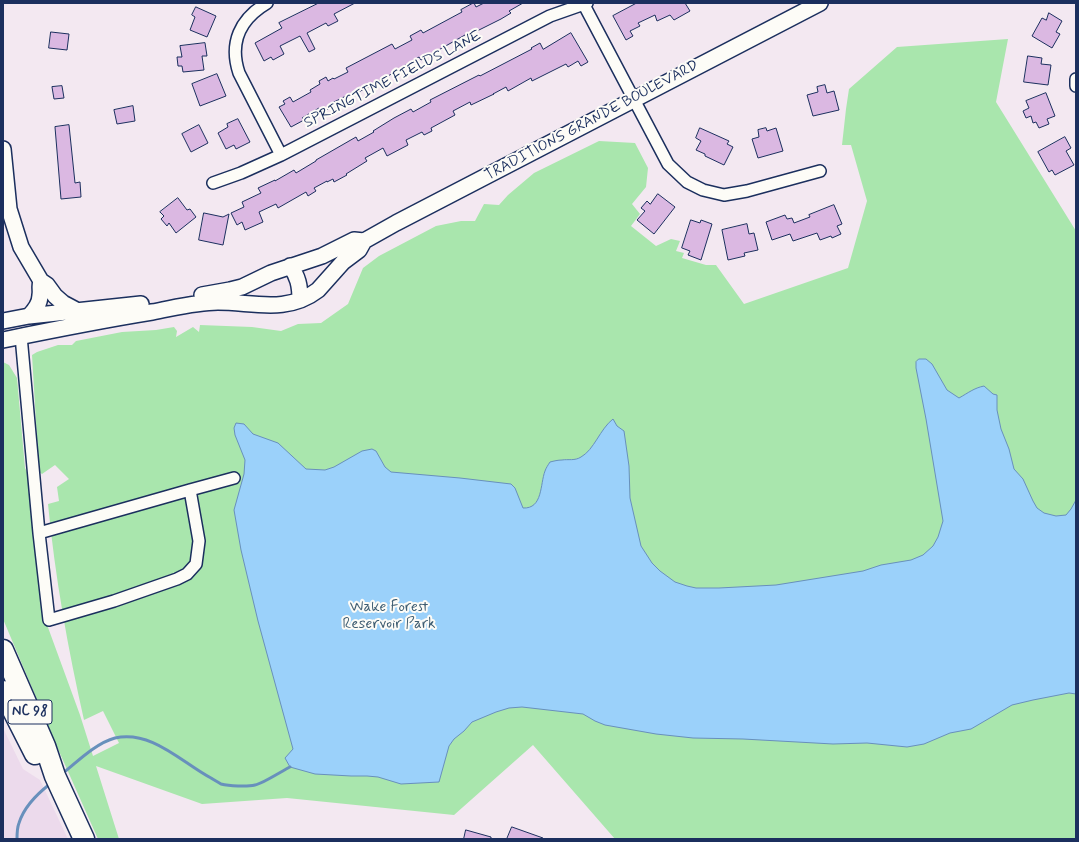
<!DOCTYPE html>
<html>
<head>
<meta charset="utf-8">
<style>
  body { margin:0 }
  #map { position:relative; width:1079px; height:842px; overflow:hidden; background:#f3e8f1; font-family:Mynerve,sans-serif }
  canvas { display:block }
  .frame { position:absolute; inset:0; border:4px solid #1b2f5e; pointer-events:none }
</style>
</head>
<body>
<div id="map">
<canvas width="1079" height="842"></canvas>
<div class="frame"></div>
</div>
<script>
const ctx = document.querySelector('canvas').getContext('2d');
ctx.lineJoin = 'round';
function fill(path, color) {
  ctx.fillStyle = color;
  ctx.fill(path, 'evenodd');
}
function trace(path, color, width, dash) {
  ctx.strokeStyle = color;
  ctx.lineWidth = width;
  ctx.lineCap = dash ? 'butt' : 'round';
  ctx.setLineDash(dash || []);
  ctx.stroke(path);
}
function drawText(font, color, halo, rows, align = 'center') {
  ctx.font = font + ' Mynerve,sans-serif';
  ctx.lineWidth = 4;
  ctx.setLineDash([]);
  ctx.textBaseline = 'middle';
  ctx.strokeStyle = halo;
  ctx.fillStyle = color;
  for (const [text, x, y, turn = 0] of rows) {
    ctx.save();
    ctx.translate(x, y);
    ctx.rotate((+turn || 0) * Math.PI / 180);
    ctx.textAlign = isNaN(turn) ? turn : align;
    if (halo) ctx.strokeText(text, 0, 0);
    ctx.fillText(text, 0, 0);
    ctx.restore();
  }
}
fill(new Path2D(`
  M 3,728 L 23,769 L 40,780 L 68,839 L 3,839 Z`), '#ecdaec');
fill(new Path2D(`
  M 1008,39 L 996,102 L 1076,231 L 1076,839 L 615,839 L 533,745 L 454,815 L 287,798 L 202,804 L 96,766 L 119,839 L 98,839 L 54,740 L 3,619 L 3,362 L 9,365 L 17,378 L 25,468 L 27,472 L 42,611 L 80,715 L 93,756 L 119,743 L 103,711 L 84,720 C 68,649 55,577 48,504 L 59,501 L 57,487 L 69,479 L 55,465 L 42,474 L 39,472 L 32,355 L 37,352 L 58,345 L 72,345 L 76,341 L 122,332 L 156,330 L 174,327 L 177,331 L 176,337 L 193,327 L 199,332 L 200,325 L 252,327 L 281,331 L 298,324 L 321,323 L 348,304 L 363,268 L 379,256 L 436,226 L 461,221 L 475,221 L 484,204 L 499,205 L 508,195 L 534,173 L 599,141 L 635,143 L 648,168 L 646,187 L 632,204 L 640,214 L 631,226 L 656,246 L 671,239 L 680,241 L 676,251 L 684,253 L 682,258 L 706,265 L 716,265 L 744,304 L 848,268 L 867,201 L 851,145 L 842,145 L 846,109 L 849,89 L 897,47 Z`), '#a9e6ad');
const water = new Path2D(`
  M 919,359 L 926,359 L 932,364 L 947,390 L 959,398 C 968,393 974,388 984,386 L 993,394 L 997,395 L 997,410 L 1001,429 L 1009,449 L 1014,469 L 1023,479 L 1033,501 L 1037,508 L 1044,513 L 1056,516 L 1066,515 L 1071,509 L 1076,500 L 1076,694 L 1069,693 L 1033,700 L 1012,705 L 971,729 L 950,733 L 924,744 L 907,747 L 867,743 L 833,744 L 743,739 L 693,738 L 656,734 L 605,725 L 595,721 L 583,714 L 522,707 L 509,708 L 496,712 L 472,722 L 464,731 L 454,739 L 449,746 L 439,782 L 401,784 L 378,777 L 367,776 L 351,776 L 315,774 L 290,767 L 285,758 L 293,749 L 258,621 L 241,550 L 234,510 L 244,474 L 245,460 L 235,435 L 234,428 L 236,423 L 244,424 L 253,434 L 278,443 L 306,469 L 325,470 L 334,467 L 362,451 L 372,449 L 376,451 L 385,467 L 391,472 L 460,478 L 511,484 L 515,488 L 523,508 C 543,509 540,484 545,471 C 546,468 548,465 550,462 C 554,461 558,460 562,460 C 568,459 575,461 581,457 C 594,450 600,429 613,419 L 617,426 L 624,431 L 629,466 L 630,498 L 641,546 L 652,563 L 660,571 L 675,582 L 687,586 L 696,588 L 719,588 L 776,585 L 863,571 L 881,565 L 911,560 L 923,555 L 933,546 L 938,537 L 943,521 L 926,419 L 916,368 L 916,362 Z`);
fill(water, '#9bd1fa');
trace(water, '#6890bc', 1);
trace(new Path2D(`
  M 62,774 C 77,762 96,743 115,738 C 152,730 181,762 211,778 C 214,780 218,782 221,784 C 229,786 247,787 255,785 C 262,784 282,771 290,767
  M 17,839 C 17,834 17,828 19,823 C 24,807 37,794 50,784`), '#6890bc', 3);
const building = new Path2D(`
  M 319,3 L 355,3 L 334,14 L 338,21 L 328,26 L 326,23 L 307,33 L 315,49 L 309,52 L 300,36 L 280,46 L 284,54 L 273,60 L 271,57 L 264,61 L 255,43 L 282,28 L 279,23 Z
  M 474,3 L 476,7 L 484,3 L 523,3 L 509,11 L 511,13 L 501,19 L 473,33 L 472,31 L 421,60 L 419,57 L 404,66 L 404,67 L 372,85 L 353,95 L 352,93 L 330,104 L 332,107 L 322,112 L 319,108 L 302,118 L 304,120 L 291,127 L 279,107 L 285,104 L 283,101 L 290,97 L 293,102 L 311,92 L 310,90 L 320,84 L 319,81 L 326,77 L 328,81 L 333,78 L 334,79 L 348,72 L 346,68 L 392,44 L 395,49 L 412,40 L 410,36 L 421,30 L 423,33 L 462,12 L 461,10 Z
  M 637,3 L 685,3 L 690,11 L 674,20 L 670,15 L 657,21 L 655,15 L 638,23 L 640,26 L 630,31 L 633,36 L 626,40 L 613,16 Z
  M 196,7 L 216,16 L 207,37 L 190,30 L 195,17 L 192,15 Z
  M 1049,13 L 1062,21 L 1056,32 L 1060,34 L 1052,48 L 1032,36 L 1042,18 L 1046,20 Z
  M 51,32 L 69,34 L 67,50 L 49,48 Z
  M 571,33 L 588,62 L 581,66 L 578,61 L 568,67 L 566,64 L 532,81 L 531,78 L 508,91 L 506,87 L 493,94 L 494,94 L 471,105 L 470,102 L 453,111 L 455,115 L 431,128 L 432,131 L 424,135 L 422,132 L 406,140 L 408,145 L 387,156 L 383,148 L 365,158 L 367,161 L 346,174 L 347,175 L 334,182 L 333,179 L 327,182 L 327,181 L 314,188 L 316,191 L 308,196 L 306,192 L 278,208 L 276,204 L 259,212 L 263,222 L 245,230 L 242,222 L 237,225 L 231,213 L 244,207 L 242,202 L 261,193 L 258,188 L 275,180 L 275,181 L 294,170 L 296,173 L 316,161 L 316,160 L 356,137 L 358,141 L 374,132 L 373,131 L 394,118 L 411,109 L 413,112 L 431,102 L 430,100 L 479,75 L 480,76 L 532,49 L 531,48 L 540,43 L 543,49 Z
  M 205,43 L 207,56 L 202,56 L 204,70 L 183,72 L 182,66 L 178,66 L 177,57 L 182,57 L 180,46 Z
  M 1028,56 L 1042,58 L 1041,64 L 1051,65 L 1048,85 L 1024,82 Z
  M 217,74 L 226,96 L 200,106 L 192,84 Z
  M 825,85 L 827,93 L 834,91 L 839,110 L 813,116 L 807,95 L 818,92 L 817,87 Z
  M 62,86 L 64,98 L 54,99 L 52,87 Z
  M 1046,93 L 1055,116 L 1047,119 L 1049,124 L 1039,128 L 1036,122 L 1033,123 L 1031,116 L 1026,118 L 1023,111 L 1029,108 L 1026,101 Z
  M 133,106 L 135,121 L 117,124 L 114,110 Z
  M 238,119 L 250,142 L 236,149 L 234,145 L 226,149 L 218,133 L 228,127 L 227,124 Z
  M 69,125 L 75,183 L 80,182 L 81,197 L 61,199 L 55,127 Z
  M 199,125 L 208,143 L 191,152 L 182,134 Z
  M 700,128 L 729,141 L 727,144 L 733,147 L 724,165 L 705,156 L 705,154 L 696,150 L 701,141 L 696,138 Z
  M 766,128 L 767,131 L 776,128 L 783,151 L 758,158 L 752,139 L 759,137 L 758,130 Z
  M 1065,137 L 1071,148 L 1066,151 L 1074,165 L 1055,175 L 1052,170 L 1049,172 L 1038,152 Z
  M 658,194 L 675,207 L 654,234 L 637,220 L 645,211 L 641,208 L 647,201 L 650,204 Z
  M 178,198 L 187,210 L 190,209 L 196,217 L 176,233 L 169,223 L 167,226 L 161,219 L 164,216 L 160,212 Z
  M 834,205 L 842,224 L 837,226 L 841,234 L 832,238 L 831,236 L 820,240 L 817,233 L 793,241 L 790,234 L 772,240 L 766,222 L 785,215 L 787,219 L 792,218 L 794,223 L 810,217 L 809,215 Z
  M 204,213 L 223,217 L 229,214 L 223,245 L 199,240 Z
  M 691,220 L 700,223 L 701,220 L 712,224 L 701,260 L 688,255 L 690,251 L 682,248 Z
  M 747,224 L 749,234 L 754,233 L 758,250 L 744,253 L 745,256 L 728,260 L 722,230 Z
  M 512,827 L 543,838 L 543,839 L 507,839 Z
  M 466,830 L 491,837 L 491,839 L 464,839 Z`);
fill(building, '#dbb8e2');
trace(building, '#1b2f5e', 1);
const street = new Path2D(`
  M 267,3 C 240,19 229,43 239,73 L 281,155
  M 583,3 L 668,164 L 687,182 L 703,190 L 724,195 L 747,191 L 820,171
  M 1076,79 L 1076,86
  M 213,183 L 241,173 L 281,155 L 550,16 L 587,3
  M 21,336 L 39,533 L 49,620 L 114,601 L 177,579 L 187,574 L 196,564 L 199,541 L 190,490
  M 39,533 L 190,490 L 234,478`);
const secondary = new Path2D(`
  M 3,149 L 9,209 L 21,247 L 41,281 L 47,285 L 55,296 L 63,303 L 78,311
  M 290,266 C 298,276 300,286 300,300
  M 202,295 L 230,290 L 242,287 L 271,273 L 322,256 L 354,240 L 364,241
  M 29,316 C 35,310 40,304 40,295 C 41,290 39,286 41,281
  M 3,321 L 29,316 L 141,304
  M 3,340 C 52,330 102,320 152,312 C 174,308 196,302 218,302 C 253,302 287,314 318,290 L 343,262 L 359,250 L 364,241 L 396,223 L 820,3`);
const highway = new Path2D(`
  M 3,650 L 45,746 L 55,776 L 84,839
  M 3,691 L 35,754`);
trace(street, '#1b2f5e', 14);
trace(secondary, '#1b2f5e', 18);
trace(highway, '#1b2f5e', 23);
trace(street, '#fdfcf7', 11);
trace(secondary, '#fdfcf7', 15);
trace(highway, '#fdfcf7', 20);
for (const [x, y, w] of [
  [30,712,44]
]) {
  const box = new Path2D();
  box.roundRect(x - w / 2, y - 12, w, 24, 3);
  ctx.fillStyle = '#fdfcf7';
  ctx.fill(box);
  trace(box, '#1b2f5e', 1);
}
drawText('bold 14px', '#1b2f5e', null, [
  ["NC 98",30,712]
]);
drawText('15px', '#1b2f5e', '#fdfcf7', [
  ["SPRINGTIME FIELDS LANE",393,80,-27],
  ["TRADITIONS GRANDE BOULEVARD",592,121,-28]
]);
drawText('15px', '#3e5d72', '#fdfcf7', [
  ["Wake Forest",389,608],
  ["Reservoir Park",389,625]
]);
</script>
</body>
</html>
